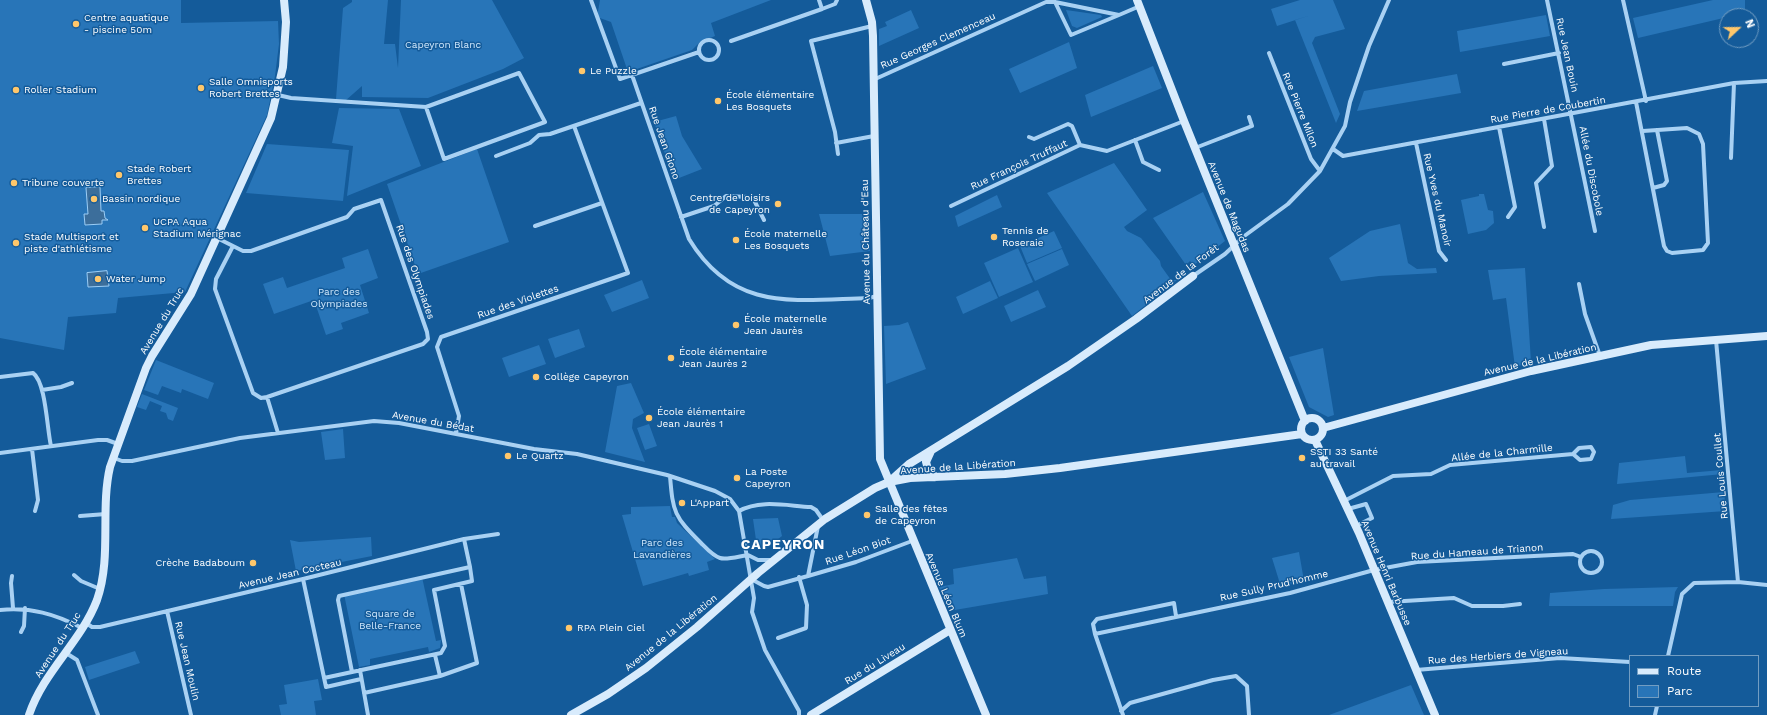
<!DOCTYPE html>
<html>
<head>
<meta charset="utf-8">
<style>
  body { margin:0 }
  #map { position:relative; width:1767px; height:715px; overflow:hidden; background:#145b9a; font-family:"Work Sans",sans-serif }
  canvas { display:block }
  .legend { position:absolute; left:1629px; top:655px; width:130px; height:52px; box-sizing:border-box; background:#145b9a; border:1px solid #729dc2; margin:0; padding:5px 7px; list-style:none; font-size:12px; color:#fff }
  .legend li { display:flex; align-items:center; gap:8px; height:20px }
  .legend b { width:20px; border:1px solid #729dc2 }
  .north { position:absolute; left:1719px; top:8px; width:40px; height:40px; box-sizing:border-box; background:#145b9a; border:1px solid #729dc2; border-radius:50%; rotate:68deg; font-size:11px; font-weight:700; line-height:16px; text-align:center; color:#fff }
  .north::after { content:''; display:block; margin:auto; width:14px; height:18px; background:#ffc76b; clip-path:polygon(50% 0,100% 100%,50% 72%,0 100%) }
</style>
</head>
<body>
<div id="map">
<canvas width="1767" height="715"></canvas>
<ul class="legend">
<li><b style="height:5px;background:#d8ebfc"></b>Route</li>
<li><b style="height:11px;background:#2875b8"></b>Parc</li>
</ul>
<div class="north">N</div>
</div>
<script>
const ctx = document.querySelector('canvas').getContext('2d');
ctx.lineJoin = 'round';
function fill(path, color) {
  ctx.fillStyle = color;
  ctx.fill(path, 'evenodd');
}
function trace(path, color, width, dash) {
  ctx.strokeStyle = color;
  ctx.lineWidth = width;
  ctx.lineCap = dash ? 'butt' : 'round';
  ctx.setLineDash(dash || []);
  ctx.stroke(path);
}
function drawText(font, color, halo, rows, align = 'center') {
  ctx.font = font + ' "Work Sans",sans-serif';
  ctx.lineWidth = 3;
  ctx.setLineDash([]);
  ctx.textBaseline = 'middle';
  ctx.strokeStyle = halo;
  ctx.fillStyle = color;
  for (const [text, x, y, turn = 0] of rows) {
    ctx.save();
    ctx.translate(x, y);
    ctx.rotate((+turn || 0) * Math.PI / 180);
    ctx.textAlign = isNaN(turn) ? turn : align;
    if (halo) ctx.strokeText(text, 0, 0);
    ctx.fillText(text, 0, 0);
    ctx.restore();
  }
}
fill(new Path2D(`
  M 0,0 L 181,0 L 181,23 L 278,21 L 279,44 L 275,76 L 267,115 L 185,292 L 118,298 L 116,313 L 68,317 L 64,350 L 0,338 Z
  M 352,0 L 388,0 L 384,44 L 395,44 L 398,68 L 401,0 L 492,0 L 524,58 L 503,69 L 428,98 L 362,97 L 362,86 L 345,101 L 336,99 L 343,8 L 352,2 Z
  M 600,0 L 771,0 L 711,23 L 715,36 L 700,42 L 692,50 L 628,72 L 611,22 L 597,17 Z
  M 1300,0 L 1333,0 L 1345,29 L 1315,37 L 1312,43 L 1340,114 L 1336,123 L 1295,20 L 1311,15 L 1277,26 L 1271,9 Z
  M 1713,0 L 1745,0 L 1745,13 L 1638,38 L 1633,18 Z
  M 911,10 L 919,28 L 879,46 L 879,29 L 887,26 L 885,22 Z
  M 1066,10 L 1101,15 L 1102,17 L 1077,28 L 1072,26 Z
  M 1546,15 L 1550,36 L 1460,52 L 1457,31 Z
  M 1069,42 L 1077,68 L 1020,93 L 1009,69 Z
  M 1153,66 L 1162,88 L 1091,117 L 1085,95 Z
  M 1457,74 L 1461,93 L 1357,111 L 1364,91 Z
  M 339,108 L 399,109 L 421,166 L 347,196 L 353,146 L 332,143 Z
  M 676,116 L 682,136 L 702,169 L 674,180 L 654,122 Z
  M 267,144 L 349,150 L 343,201 L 246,193 Z
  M 477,149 L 509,242 L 418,274 L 387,184 Z
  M 1114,163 L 1147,210 L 1124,227 L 1127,231 L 1141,238 L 1160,261 L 1161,266 L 1171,280 L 1177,280 L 1132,316 L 1047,193 Z
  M 1203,192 L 1225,241 L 1194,265 L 1190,261 L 1186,265 L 1153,218 Z
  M 1479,194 L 1484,194 L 1488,210 L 1493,211 L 1494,223 L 1486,230 L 1468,234 L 1461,200 L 1479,196 Z
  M 997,195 L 1002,207 L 958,227 L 955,216 Z
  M 819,214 L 868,214 L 870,251 L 830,256 Z
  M 1400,224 L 1408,263 L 1417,269 L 1436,268 L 1437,273 L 1379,276 L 1341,281 L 1329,258 L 1370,231 Z
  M 1054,231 L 1062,248 L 1027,263 L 1020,246 Z
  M 1018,248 L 1033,282 L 999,297 L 984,263 Z
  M 368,249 L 378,278 L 360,285 L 369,313 L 341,323 L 343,329 L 326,335 L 314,300 L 274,314 L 263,284 L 283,277 L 287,288 L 345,268 L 342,258 Z
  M 1062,249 L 1069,265 L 1035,281 L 1027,264 Z
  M 1525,268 L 1531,362 L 1515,367 L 1506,298 L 1493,300 L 1488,270 Z
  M 642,280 L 649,298 L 612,312 L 604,295 Z
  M 990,281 L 998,298 L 963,314 L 956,297 Z
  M 1038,290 L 1046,307 L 1011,322 L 1004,306 Z
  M 908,322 L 926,369 L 886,384 L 884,326 L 899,325 Z
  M 579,329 L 585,347 L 555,358 L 548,339 Z
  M 539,345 L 546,364 L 509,377 L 502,358 Z
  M 1323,348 L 1334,415 L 1328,417 L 1309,407 L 1289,357 Z
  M 156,360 L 214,383 L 208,399 L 182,389 L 181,393 L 162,386 L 158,395 L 144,390 Z
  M 631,383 L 644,413 L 633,419 L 632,428 L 645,462 L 605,452 L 617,386 Z
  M 142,394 L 178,408 L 173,421 L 168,419 L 166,413 L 160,411 L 162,406 L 150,401 L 146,410 L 137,407 Z
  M 649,424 L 657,446 L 645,450 L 637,428 Z
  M 343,429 L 345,458 L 325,460 L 321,432 Z
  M 1685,456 L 1687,473 L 1722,470 L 1723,474 L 1617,484 L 1619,463 Z
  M 1724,492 L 1726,511 L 1611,519 L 1613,505 L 1630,500 Z
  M 670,506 L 672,517 L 675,517 L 677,523 L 715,559 L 707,562 L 709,570 L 689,576 L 688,573 L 643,586 L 622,515 L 631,514 L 631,507 Z
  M 778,518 L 782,536 L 765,549 L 757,547 L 753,519 Z
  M 371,537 L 372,556 L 296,571 L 290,540 L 299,542 Z
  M 1299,552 L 1304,581 L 1281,587 L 1272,558 Z
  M 1017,558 L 1024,579 L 1046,576 L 1048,594 L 949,611 L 939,587 L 954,584 L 953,569 Z
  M 422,577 L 436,641 L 441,640 L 440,648 L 429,652 L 428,647 L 370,659 L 370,665 L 359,667 L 344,594 Z
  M 1678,587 L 1675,592 L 1673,606 L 1549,606 L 1550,593 L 1604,589 Z
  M 135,651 L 140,663 L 89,680 L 85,667 Z
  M 318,679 L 322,700 L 314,701 L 316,715 L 281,715 L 279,705 L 287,704 L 284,685 Z
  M 1411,685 L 1424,715 L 1329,715 Z`), '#2875b8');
const water = new Path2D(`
  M 100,187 L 101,211 L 104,211 L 105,218 L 108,220 L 102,220 L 102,224 L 85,225 L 84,214 L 88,214 L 86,188 Z
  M 107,271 L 109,286 L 88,287 L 87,273 Z`);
fill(water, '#3c6e9b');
trace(water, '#9bcdf6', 1);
trace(new Path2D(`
  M 591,0 L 620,79 L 699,52
  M 1547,0 L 1595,231
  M 1623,0 L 1646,101
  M 1055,2 L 1071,35 L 1119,15
  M 822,9 L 835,4 L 837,0
  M699 50a10 10 0 1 1 20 0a10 10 0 1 1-20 0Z
  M 731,41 L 822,9 L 819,0
  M 1269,53 L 1311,159 L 1320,171
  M 1504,64 L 1559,53
  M 632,75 L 689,239 C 734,313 794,300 869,298 L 877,296
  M 873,80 L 1046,2 L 1055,2 L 1119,15 L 1140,6
  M 278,95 L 291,98 L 426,107 L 519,73 L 545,122 L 444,159 L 426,107
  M 1636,102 L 1664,246 L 1667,251 L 1672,253 L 1703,250 L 1708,243 L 1703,144 L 1699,134 L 1687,128 L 1643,131
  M 1499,127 L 1515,207 L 1508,217
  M 1029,137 L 1034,139 L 1068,124 L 1072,126 L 1080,145
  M 1135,140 L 1143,162 L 1159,170
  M 836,143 L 874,136
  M 1416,143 L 1439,251 L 1446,260
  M 1195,148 L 1252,126 L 1249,117
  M 1333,149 L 1343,156 L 1734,83 L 1767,81
  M 838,154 L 835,132 L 811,41 L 872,26
  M 496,156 L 530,143 L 539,135 L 550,134 L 641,103
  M 1731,158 L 1734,83
  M 1653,188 L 1664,185 L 1667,181 L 1657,130
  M 951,206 L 1080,145 L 1107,151 L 1184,121
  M 681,217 L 714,206 L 726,196 L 748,197 L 754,200 L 764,220
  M 535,226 L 602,203
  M 1544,227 L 1536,183 L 1552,166 L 1544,119
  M 217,238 L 243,251 L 251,251 L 347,217 L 354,209 L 381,200 L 427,332 L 428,339 L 423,344 L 267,397 L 261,398 L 253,393 L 215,289 L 216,279 L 233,246
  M 1193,276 L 1225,254 L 1243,237 L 1288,204 L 1320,171 L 1345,126 L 1350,102 L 1369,46 L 1389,0
  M 1579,284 L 1585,314 L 1600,356
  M 1716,340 L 1738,582 L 1767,585
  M 0,377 L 33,373 C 46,382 47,430 51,446
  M 42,390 L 61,387 L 72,383
  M 267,397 L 278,433
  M 456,434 L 459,416 L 437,347 L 441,337 L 628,273 L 574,126
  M 32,449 L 38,500 L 35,511
  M 0,453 L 98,440 L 107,440 L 118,444
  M 114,458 L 122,461 L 132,461 L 240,438 L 374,421 L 399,423 L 534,449 L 577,454 L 667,475 L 715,491 L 730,499 L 739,511 L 754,598 L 752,612 L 765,650 L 799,711 L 799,715
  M 670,476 C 673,513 674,516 701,543 C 706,548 713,556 720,558 C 727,560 740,556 748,555
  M 1344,501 L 1393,476 L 1431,474 L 1450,465 L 1573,454 L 1580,460 L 1591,459 L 1594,452 L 1591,447 L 1579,448 L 1573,454
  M 1348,509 L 1366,504 L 1372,518 L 1356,526
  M 739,511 C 760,499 788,506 811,507 L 816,510 L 823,520
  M 80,516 L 106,514
  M1580 562a11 11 0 1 1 22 0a11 11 0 1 1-22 0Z
  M 748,555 L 758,560 L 770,560
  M 74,575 L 81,581 L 100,589
  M 12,576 L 11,583 L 13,608
  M 808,576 L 856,562 L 912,541
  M 303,579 L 326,687 L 361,679
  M 751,579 L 764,586 L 768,587 L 808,576 L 818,526
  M 1388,602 L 1454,598 L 1472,606 L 1503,606 L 1520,604
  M 0,610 C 31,607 55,614 82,628
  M 167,611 L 191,715
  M 1176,616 L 1174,603 L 1097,619 L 1093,624 L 1095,634 L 1290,593 L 1374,570 L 1417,562 L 1573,554 L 1581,557
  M 86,623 L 92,627 L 100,627 L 303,579 L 464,539 L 498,534
  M 21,632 L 24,626 L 25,608
  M 1095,634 L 1123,715
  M 778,638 L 806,628 L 807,605 L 799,577
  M 66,653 L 77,660 L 98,715
  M 1668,656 L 1682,594 L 1694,583 L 1738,582
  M 360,670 L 368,715
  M 1416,670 L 1560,658 L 1630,662
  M 352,672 L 338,600 L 339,596 L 470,567 L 464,539
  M 440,676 L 477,663 L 461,584
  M 324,678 L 441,653 L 445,646 L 434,590 L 472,581 L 470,567
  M 364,693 L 440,676 L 435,655
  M 1121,711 L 1130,703 L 1213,680 L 1236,676 L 1247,686 L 1249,715
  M 1655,715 L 1657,706`), '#a9d1f3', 4);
trace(new Path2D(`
  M 866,0 L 872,22 L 873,36 L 880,459 L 986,715
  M 1137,0 L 1184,121 L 1305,421
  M1301 429a11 11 0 1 1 22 0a11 11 0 1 1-22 0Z
  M 1323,428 L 1531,371 L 1651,345 L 1767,336
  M 1315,440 L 1359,533 L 1435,715
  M 931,451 L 926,462 L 928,469 L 935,477
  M 889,482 L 909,464 L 1068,366 L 1136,319 L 1193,276
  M 29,715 C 43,672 81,642 97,600 C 112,557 100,510 110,467 L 146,368 L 152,356 L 191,294 L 271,118 L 283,67 L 286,22 L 284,0
  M 571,715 L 608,694 L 646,668 L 697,627 L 758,573 L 825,519 L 875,488 L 889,482 L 910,478 L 1005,474 L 1060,468 L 1302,434
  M 811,715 L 950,630`), '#d8ebfc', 8);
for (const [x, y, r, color] of [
  [76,24,4,"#ffc76b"],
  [582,71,4,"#ffc76b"],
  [201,88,4,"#ffc76b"],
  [16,90,4,"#ffc76b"],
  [718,101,4,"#ffc76b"],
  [119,175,4,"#ffc76b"],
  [14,183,4,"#ffc76b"],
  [94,199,4,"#ffc76b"],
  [778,204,4,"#ffc76b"],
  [145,228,4,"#ffc76b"],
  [994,237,4,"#ffc76b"],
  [736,240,4,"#ffc76b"],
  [16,243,4,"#ffc76b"],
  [98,279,4,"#ffc76b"],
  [736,325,4,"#ffc76b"],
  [671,358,4,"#ffc76b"],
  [536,377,4,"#ffc76b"],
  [649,418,4,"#ffc76b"],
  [508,456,4,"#ffc76b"],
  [1302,458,4,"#ffc76b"],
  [737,478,4,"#ffc76b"],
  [682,503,4,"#ffc76b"],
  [867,515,4,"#ffc76b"],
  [253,563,4,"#ffc76b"],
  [569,628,4,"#ffc76b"]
]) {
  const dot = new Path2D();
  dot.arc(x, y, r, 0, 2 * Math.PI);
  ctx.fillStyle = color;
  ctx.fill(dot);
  trace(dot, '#145b9a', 1.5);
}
drawText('10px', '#fff', '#145b9a', [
  ["Centre aquatique",84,18],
  ["- piscine 50m",84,30],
  ["Le Puzzle",590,71],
  ["Salle Omnisports",209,82],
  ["Robert Brettes",209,94],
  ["Roller Stadium",24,90],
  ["École élémentaire",726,95],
  ["Les Bosquets",726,107],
  ["Stade Robert",127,169],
  ["Brettes",127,181],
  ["Tribune couverte",22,183],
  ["Centre de loisirs",770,198,"right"],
  ["de Capeyron",770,210,"right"],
  ["Bassin nordique",102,199],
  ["UCPA Aqua",153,222],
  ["Stadium Mérignac",153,234],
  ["Tennis de",1002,231],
  ["Roseraie",1002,243],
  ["École maternelle",744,234],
  ["Les Bosquets",744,246],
  ["Stade Multisport et",24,237],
  ["piste d'athlétisme",24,249],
  ["Water Jump",106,279],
  ["École maternelle",744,319],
  ["Jean Jaurès",744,331],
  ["École élémentaire",679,352],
  ["Jean Jaurès 2",679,364],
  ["Collège Capeyron",544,377],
  ["École élémentaire",657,412],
  ["Jean Jaurès 1",657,424],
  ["SSTI 33 Santé",1310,452],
  ["au travail",1310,464],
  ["Le Quartz",516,456],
  ["La Poste",745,472],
  ["Capeyron",745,484],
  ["L'Appart",690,503],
  ["Salle des fêtes",875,509],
  ["de Capeyron",875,521],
  ["Crèche Badaboum",245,563,"right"],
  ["RPA Plein Ciel",577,628]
], 'left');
drawText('10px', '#fff', '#145b9a', [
  ["Rue Georges Clemenceau",938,41,-24],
  ["Rue Jean Bouin",1567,55,78],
  ["Rue Pierre Milon",1300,110,68],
  ["Rue Pierre de Coubertin",1548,110,-10],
  ["Rue Jean Giono",664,143,71],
  ["Rue François Truffaut",1019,165,-25],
  ["Allée du Discobole",1591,171,79],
  ["Rue Yves du Manoir",1437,200,77],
  ["Avenue de Magudas",1229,207,68],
  ["Avenue du Château d'Eau",866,242,-91],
  ["Rue des Olympiades",415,272,71],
  ["Avenue de la Forêt",1181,274,-37],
  ["Rue des Violettes",518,302,-19],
  ["Avenue du Truc",162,321,-59],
  ["Avenue de la Libération",1540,360,-13],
  ["Avenue du Bédat",433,422,10],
  ["Allée de la Charmille",1502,453,-6],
  ["Avenue de la Libération",958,467,-4],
  ["Rue Louis Coullet",1721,476,-95],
  ["Rue Léon Biot",858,551,-19],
  ["Rue du Hameau de Trianon",1477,552,-4],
  ["Avenue Henri Barbusse",1386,573,67],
  ["Avenue Jean Cocteau",290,574,-13],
  ["Rue Sully Prud'homme",1274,586,-13],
  ["Avenue Léon Blum",946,595,67],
  ["Avenue de la Libération",671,633,-39],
  ["Avenue du Truc",58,645,-57],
  ["Rue des Herbiers de Vigneau",1498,656,-4],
  ["Rue Jean Moulin",187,661,77],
  ["Rue du Liveau",875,664,-32]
]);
drawText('10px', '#d1e9fd', '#145b9a', [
  ["Capeyron Blanc",443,45],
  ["Parc des",339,292],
  ["Olympiades",339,304],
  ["Parc des",662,543],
  ["Lavandières",662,555],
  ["Square de",390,614],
  ["Belle-France",390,626]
]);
ctx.letterSpacing = '1px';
drawText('bold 14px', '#fff', '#145b9a', [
  ["CAPEYRON",783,545]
]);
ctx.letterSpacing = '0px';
</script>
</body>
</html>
